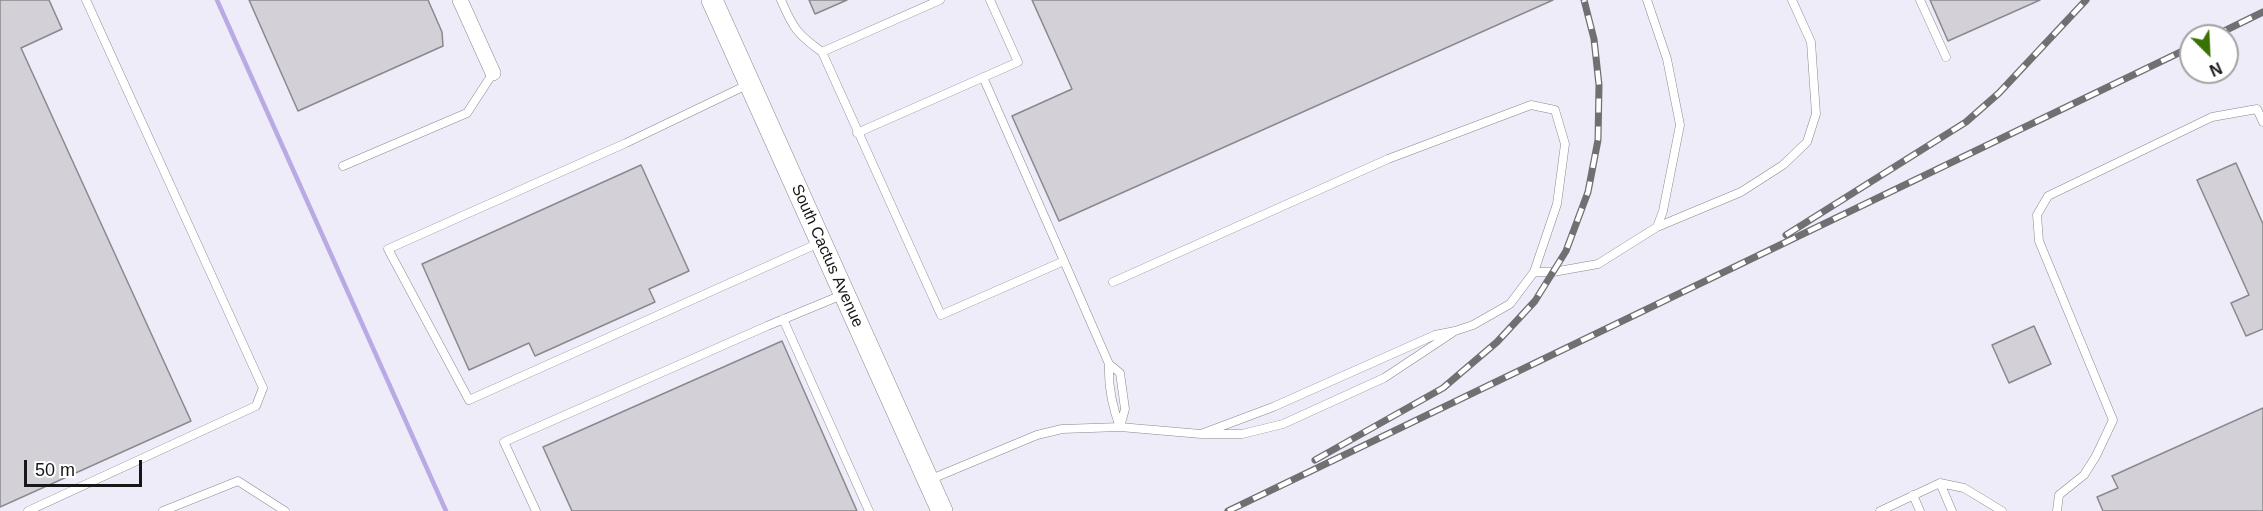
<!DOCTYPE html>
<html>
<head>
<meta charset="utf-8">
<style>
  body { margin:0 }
  #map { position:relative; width:2263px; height:511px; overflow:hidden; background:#f8f7fd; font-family:Arial,sans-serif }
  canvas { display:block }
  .north { position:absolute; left:2179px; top:24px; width:60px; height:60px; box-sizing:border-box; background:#fff; border:2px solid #a2a2a3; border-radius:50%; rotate:156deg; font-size:16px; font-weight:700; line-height:24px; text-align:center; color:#171718 }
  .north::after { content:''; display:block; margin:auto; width:21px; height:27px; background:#387201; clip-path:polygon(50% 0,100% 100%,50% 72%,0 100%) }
  .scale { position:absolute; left:24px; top:460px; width:118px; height:27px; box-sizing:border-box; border:3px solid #171718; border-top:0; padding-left:8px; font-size:18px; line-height:21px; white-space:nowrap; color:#171718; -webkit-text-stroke:4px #fff; paint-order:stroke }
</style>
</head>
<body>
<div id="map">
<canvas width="2263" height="511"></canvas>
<div class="north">N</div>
<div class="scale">50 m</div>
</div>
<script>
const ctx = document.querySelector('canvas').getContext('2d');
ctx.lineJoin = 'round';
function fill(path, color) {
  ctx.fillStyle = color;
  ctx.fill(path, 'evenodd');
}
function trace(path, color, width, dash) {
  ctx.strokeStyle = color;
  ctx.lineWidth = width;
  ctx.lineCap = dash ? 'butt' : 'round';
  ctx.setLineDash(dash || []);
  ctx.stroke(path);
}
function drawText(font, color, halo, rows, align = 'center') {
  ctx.font = font + ' Arial,sans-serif';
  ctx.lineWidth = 5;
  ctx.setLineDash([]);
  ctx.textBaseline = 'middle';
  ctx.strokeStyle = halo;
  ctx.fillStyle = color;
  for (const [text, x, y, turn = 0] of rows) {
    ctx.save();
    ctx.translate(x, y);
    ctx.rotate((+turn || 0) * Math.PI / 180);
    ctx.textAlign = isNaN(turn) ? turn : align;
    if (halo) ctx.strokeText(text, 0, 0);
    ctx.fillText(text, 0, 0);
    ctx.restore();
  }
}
fill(new Path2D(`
  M 0,0 L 2263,0 L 2263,511 L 0,511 ZM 2191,36 L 2227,36 L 2227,72 L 2191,72 Z`), '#efecf9');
trace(new Path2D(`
  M 217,0 L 446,511`), '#b9aae4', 4.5);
const building = new Path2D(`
  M 0,0 L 49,0 L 62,29 L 21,48 L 191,421 L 0,507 Z
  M 249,0 L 428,0 L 442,32 L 443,46 L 298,111 Z
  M 809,0 L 847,0 L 815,14 Z
  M 1032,0 L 1553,0 L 1059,221 L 1012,116 L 1072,89 Z
  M 1930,0 L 2040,0 L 1948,41 Z
  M 2236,163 L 2263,224 L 2263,329 L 2246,336 L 2231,303 L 2249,295 L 2197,180 Z
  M 641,165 L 689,271 L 649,289 L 655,302 L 535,356 L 529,343 L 469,370 L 422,264 Z
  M 2034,326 L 2051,364 L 2009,383 L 1992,345 Z
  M 782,341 L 857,511 L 572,511 L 543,447 Z
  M 2263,408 L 2263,511 L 2103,511 L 2097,497 L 2118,488 L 2112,476 Z`);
fill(building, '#d3d1d7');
trace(building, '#89888d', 1.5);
const service = new Path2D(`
  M 781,0 C 793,28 797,34 822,52 L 940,0
  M 1920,0 L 1946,57
  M 822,52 L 941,315 L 1064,261 L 1109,364 L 1120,373 L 1125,409 L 1120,427
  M 983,77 L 1064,261
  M 749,84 L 626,143 L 388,249 L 469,400 L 819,243
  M 857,133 L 1018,62 L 990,0
  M 343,166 L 467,113 L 493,73
  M 1657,227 L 1741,192 L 1783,165 L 1807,142 L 1816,114 L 1811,42 L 1792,0
  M 1534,272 L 1553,272 L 1598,264 L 1657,227 L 1663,211 L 1680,125 L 1667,59 L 1647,0
  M 1113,282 L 1388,159 L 1531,105 L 1555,110 L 1565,144 L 1557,204 L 1534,272 L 1510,304 L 1473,325 L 1455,331 L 1435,335 L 1273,407 L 1201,434
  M 783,319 L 869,511
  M 1109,364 C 1108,386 1112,406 1120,427
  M 929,480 L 1037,435 L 1062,429 L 1120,427 L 1201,434 L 1242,434 L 1283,424 L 1384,378 L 1452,333
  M 1940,483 L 1952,511
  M 1913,495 L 1920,511
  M 28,511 L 256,406 L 263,388 L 86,0
  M 163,511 L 238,481 L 285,511
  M 536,511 L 504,442 L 767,326 L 842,295
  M 1880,511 L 1940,483 L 1964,488 L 2002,511
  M 2057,511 L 2059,495 L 2084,475 L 2096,456 L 2113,420 L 2039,241 L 2037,215 L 2048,196 L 2212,117 L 2257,109 L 2263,122`);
const minor = new Path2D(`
  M 460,0 L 493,73`);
const secondary = new Path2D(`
  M 712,0 L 942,511`);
trace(service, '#89888d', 9);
trace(minor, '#89888d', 16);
trace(secondary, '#89888d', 22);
trace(service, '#fff', 8);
trace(minor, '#fff', 15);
trace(secondary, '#fff', 21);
const rail = new Path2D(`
  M 2214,36 L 2263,12
  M 1786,235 L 1966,122 L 1999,93 L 2086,0
  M 1315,460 L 1443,388 L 1497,342 L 1535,301 L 1566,251 L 1588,192 L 1598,140 L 1599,85 L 1594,39 L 1584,0
  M 1228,511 L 2191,47`);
trace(rail, '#707073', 7);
trace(rail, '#fff', 4.5, [14]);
drawText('16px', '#171718', '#fff', [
  ["South Cactus Avenue",827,256,66]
]);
</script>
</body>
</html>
